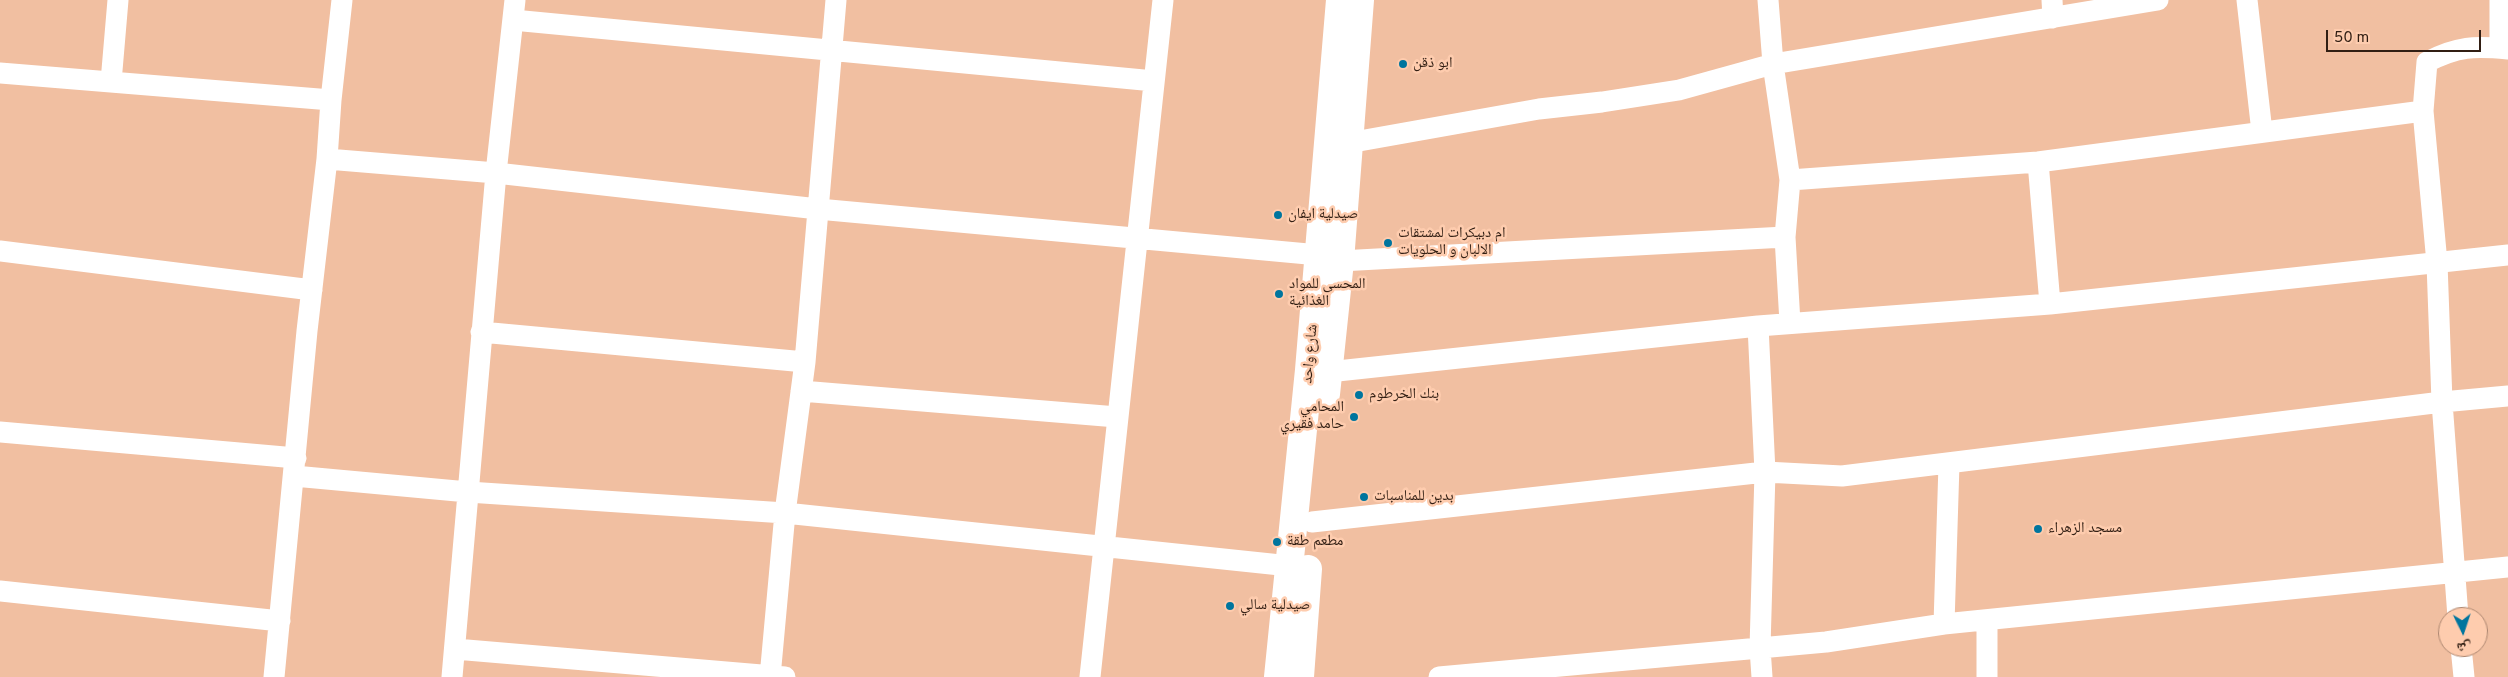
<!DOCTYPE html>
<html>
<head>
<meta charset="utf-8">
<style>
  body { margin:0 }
  #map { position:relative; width:2508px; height:677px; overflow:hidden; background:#f1bfa1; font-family:Overpass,"Noto Naskh Arabic",sans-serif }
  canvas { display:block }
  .north { position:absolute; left:2438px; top:607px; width:50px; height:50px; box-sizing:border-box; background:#feccae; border:1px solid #ac8670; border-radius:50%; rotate:176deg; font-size:14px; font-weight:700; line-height:20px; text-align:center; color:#311e13 }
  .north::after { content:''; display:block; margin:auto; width:18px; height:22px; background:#00759e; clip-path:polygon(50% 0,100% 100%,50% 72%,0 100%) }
  .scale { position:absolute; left:2326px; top:30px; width:155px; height:22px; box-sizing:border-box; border:2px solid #311e13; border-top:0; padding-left:6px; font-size:15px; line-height:18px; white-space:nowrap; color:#311e13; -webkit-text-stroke:4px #feccae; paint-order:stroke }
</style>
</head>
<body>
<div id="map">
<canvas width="2508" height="677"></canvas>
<div class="north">ش</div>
<div class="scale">50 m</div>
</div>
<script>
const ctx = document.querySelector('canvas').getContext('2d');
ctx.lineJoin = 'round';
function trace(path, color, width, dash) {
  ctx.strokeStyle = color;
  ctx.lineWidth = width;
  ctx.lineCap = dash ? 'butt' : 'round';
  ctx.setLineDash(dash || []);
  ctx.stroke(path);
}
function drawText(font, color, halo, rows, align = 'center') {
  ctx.font = font + ' Overpass,"Noto Naskh Arabic",sans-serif';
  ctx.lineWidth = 5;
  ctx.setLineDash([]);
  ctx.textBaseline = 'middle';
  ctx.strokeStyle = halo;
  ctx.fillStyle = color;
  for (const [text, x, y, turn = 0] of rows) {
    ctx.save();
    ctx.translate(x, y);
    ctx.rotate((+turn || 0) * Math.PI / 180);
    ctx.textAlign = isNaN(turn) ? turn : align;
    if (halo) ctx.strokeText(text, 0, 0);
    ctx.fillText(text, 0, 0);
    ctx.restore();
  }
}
trace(new Path2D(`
  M 1768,0 L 1773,64 L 1790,180 L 1785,237 L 1790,323
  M 2052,0 L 2053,18
  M 2247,0 L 2262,132
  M 2500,0 L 2500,48
  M 513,20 L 1154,81
  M 0,73 L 331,100
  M 111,82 L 118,0
  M 1348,143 L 1539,109 L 1602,102 L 1679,90 L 1773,64 L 2158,0
  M 327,159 L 496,173 L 818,209 L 1319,255
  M 2038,162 L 2050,304
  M 1790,180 L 2038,162 L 2423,111
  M 0,251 L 312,290
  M 1340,261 L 1785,237
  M 1758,326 L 1765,472 L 1760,648 L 1762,677
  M 481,332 L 805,362
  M 1328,372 L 1758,326 L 2050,304 L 2508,255
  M 801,391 L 1117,417
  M 0,432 L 296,458
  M 294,476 L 468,492 L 785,513 L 1290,566
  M 1312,522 L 1765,472 L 1842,476 L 2442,402 L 2508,396
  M 0,591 L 280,621
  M 2458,617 L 2442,402 L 2437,263 L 2423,111 L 2427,62 C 2458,46 2474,46 2508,49
  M 1944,624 L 1949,464
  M 2461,647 L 2464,677
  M 455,649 L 785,677
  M 274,677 L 307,331 L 327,159 L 331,100 L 342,0
  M 452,677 L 496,173 L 515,0
  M 770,677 L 785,513 L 805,362 L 836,0
  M 1090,677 L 1163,0
  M 1439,677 L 1826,642 L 1944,624 L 2508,567
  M 1987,677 L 1987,620`), '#fff', 21);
trace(new Path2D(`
  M 1326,394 L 1340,261 L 1360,0
  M 1278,677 L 1309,370 L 1340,0
  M 1300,677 L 1308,569`), '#fff', 28);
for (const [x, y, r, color] of [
  [1403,64,5,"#00759e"],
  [1278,215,5,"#00759e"],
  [1388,243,5,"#00759e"],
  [1279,294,5,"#00759e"],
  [1359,395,5,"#00759e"],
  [1354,417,5,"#00759e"],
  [1364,497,5,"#00759e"],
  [2038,529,5,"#00759e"],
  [1277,542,5,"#00759e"],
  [1230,606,5,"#00759e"]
]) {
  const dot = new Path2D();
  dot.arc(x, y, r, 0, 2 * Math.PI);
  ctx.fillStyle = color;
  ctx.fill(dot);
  trace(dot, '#feccae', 2);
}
drawText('15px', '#311e13', '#feccae', [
  ["ابو ذقن",1413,64],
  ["صيدلية ايفان",1288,215],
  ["ام دبيكرات لمشتقات",1398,234],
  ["الالبان و الحلويات",1398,251],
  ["المحسي للمواد",1289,285],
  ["الغذائية",1289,302],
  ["بنك الخرطوم",1369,395],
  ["المحامي",1344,408,"right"],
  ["حامد فقيري",1344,425,"right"],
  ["بدين للمناسبات",1374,497],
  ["مسجد الزهراء",2048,529],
  ["مطعم طقة",1287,542],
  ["صيدلية سالي",1240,606]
], 'left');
drawText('15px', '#311e13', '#feccae', [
  ["شارع واحد",1311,354,-85]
]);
</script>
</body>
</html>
